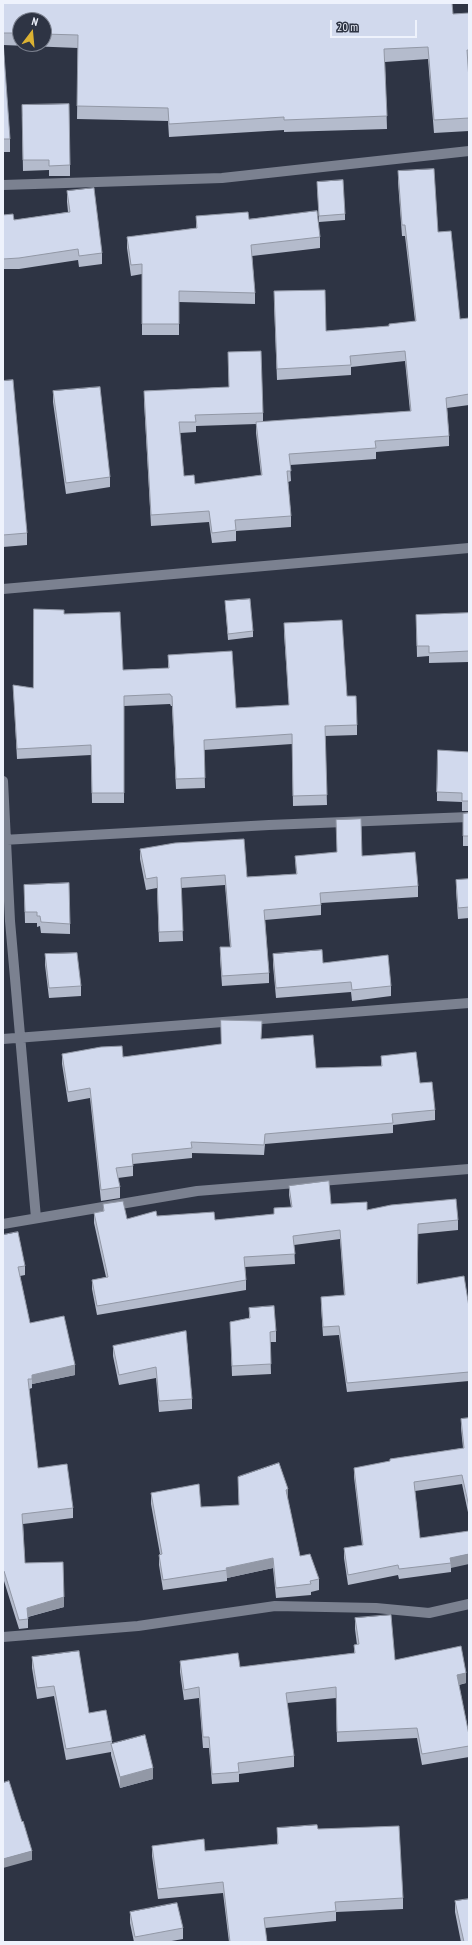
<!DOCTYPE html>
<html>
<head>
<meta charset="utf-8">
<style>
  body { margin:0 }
  #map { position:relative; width:472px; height:1945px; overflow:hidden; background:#2e3444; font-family:"PT Sans Narrow",sans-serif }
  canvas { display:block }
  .frame { position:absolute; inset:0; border:4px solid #eef2fc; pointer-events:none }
  .north { position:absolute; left:12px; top:12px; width:40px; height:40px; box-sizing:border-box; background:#2e3444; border:1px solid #7b808e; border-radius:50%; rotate:16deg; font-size:11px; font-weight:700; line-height:16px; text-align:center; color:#eef2fc }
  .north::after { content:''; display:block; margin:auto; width:14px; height:18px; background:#dcb233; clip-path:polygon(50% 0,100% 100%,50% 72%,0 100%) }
  .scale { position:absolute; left:330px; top:20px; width:87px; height:18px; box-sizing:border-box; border:2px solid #eef2fc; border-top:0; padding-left:5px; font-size:12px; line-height:14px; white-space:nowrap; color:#eef2fc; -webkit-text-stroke:3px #2e3444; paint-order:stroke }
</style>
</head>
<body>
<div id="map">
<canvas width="472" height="1945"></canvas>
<div class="frame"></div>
<div class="north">N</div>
<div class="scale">20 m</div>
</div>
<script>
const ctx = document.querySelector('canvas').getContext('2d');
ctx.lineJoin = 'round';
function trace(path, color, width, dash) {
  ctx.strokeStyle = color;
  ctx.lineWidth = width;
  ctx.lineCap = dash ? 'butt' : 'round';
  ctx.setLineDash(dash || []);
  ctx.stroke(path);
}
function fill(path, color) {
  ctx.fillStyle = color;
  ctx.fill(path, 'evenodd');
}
trace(new Path2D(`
  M 3,185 L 222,178 L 469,151
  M 3,589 L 469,548
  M 3,781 L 10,921 L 36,1218
  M 3,840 L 269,825 L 469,817
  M 3,1039 L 469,1003
  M 3,1224 L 197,1191 L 469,1169
  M 3,1637 L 138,1626 L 275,1606 L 376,1608 L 429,1613 L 469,1604`), '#7b8190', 10);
fill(new Path2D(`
  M 3,3 L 453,14 L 469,13 L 469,63 L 468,63 L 469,80 L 469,131 L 434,133 L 428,59 L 385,62 L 387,129 L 284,132 L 284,130 L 169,137 L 168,121 L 77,119 L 78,48 L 3,45 L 10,139 L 10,152 L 3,152 ZM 20,20 L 44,20 L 44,44 L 20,44 Z
  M 22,116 L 70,165 L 70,176 L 49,176 L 49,170 L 23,171 Z
  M 398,171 L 438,232 L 460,319 L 469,318 L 469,405 L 447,408 L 449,436 L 449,446 L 376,452 L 376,459 L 290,465 L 291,481 L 288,482 L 291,516 L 291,527 L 236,531 L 236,541 L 212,543 L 209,522 L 151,526 L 144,401 L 144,391 L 229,387 L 228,352 L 263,413 L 263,422 L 410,411 L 405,361 L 351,367 L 351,375 L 277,380 L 274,302 L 326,331 L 389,326 L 415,321 L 405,236 L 402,236 L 398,182 ZM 256,424 L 256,433 L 261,475 L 195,484 L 184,476 L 180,433 L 196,432 L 196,426 Z
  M 317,182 L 345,214 L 345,220 L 319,222 Z
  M 67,191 L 102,253 L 102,264 L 79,267 L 78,260 L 19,269 L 3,269 L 3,215 L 14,220 L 68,212 L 67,202 Z
  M 196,216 L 249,219 L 320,237 L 320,248 L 252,256 L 255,293 L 255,304 L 179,302 L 179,335 L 142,335 L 142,274 L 131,276 L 127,248 L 127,237 L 196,228 Z
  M 3,381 L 27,533 L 27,545 L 3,547 Z
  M 53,391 L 110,477 L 110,487 L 66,494 L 53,402 Z
  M 225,601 L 253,631 L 253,637 L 228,640 Z
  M 469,613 L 469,662 L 429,663 L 429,656 L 417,657 L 416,615 Z
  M 64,614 L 123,670 L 168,668 L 168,655 L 236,708 L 289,705 L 284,633 L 284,623 L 347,696 L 357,725 L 357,735 L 325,736 L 327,805 L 293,806 L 292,744 L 204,750 L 205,788 L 176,789 L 172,706 L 171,706 L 170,704 L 124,706 L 124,803 L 92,803 L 91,755 L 17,759 L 13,685 L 33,688 Z
  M 469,752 L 469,811 L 462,811 L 462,802 L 437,801 L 437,792 Z
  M 469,813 L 469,846 L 463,846 L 463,814 Z
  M 140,849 L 247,877 L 296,874 L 295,856 L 362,856 L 418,886 L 418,897 L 321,903 L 321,915 L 265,920 L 269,973 L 269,983 L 222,986 L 220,958 L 220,947 L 230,947 L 225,885 L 181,888 L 183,941 L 159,942 L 157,888 L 146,890 L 140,859 Z
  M 469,879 L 469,918 L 458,919 L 456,890 L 456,880 Z
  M 24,885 L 70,924 L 70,934 L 41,933 L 40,926 L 37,927 L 37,923 L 25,923 Z
  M 45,954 L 81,986 L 81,996 L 49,998 L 45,965 Z
  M 273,954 L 323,963 L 391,986 L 391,996 L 352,1001 L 351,992 L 276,998 L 273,965 Z
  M 262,1039 L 316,1068 L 381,1066 L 381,1056 L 420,1083 L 435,1110 L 435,1120 L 393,1125 L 393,1133 L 265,1144 L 264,1155 L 192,1153 L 192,1158 L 133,1164 L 133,1176 L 118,1178 L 120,1187 L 120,1198 L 101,1201 L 90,1098 L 68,1102 L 62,1064 L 62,1054 L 123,1057 Z
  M 289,1186 L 331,1204 L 367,1210 L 458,1220 L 458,1230 L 418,1234 L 418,1284 L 469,1307 L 469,1381 L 347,1392 L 339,1335 L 323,1336 L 321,1306 L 321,1297 L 344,1295 L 340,1239 L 294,1245 L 295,1264 L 245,1267 L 246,1280 L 246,1290 L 97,1315 L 92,1289 L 92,1280 L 106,1277 L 94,1223 L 94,1213 L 103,1211 L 103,1204 L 127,1219 L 157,1216 L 215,1220 L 274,1214 L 274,1208 L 291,1207 L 289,1195 Z
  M 3,1235 L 25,1266 L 25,1275 L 20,1276 L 30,1323 L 75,1375 L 32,1384 L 32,1388 L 29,1389 L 38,1468 L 73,1508 L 73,1518 L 23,1524 L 25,1563 L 64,1607 L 28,1617 L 28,1628 L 19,1629 L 4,1581 L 3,1581 Z
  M 249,1308 L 276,1331 L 276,1342 L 270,1342 L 271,1374 L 232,1376 L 230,1322 L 249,1318 Z
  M 186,1331 L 192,1399 L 192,1409 L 159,1412 L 156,1378 L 119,1385 L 113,1356 L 113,1346 Z
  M 469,1418 L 469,1517 L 462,1484 L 415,1491 L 420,1538 L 469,1531 L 451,1568 L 451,1572 L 399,1579 L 398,1575 L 348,1585 L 344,1558 L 344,1548 L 362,1545 L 354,1477 L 354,1468 L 390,1462 L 390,1459 L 463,1448 L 461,1428 L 461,1419 Z
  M 238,1477 L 288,1500 L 300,1556 L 319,1579 L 319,1590 L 311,1592 L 311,1595 L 276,1598 L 273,1568 L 227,1578 L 227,1581 L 163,1590 L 159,1565 L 159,1555 L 160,1554 L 151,1504 L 151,1493 L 201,1507 L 239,1505 Z
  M 355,1618 L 395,1660 L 466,1683 L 459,1685 L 469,1735 L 469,1757 L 422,1765 L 417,1738 L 337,1742 L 336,1698 L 287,1703 L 294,1756 L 294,1767 L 239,1774 L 239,1782 L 212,1784 L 209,1748 L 203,1748 L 199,1698 L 184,1700 L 180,1672 L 180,1661 L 240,1667 L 354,1653 L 354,1645 L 357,1645 L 355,1629 Z
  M 32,1657 L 112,1741 L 112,1744 L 153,1779 L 120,1788 L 111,1755 L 111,1752 L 66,1760 L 54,1696 L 37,1699 L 32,1668 Z
  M 277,1828 L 318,1829 L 403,1898 L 403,1909 L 336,1912 L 336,1921 L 265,1928 L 267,1942 L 229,1942 L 223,1893 L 158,1899 L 152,1856 L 152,1846 L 205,1851 L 277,1844 Z
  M 455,1901 L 469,1942 L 461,1942 L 455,1912 Z
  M 130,1912 L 183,1928 L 183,1939 L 166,1942 L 134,1942 L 130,1923 Z`), '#b4bbcc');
fill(new Path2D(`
  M 75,1365 L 75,1375 L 32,1384 L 32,1375 Z
  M 288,1489 L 288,1500 L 286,1490 Z
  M 469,1554 L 469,1564 L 451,1568 L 450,1558 Z
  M 273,1558 L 273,1568 L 227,1578 L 226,1568 Z
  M 3,1571 L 4,1571 L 4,1581 L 3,1581 Z
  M 64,1597 L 64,1607 L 27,1617 L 27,1608 Z
  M 466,1673 L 466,1683 L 457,1685 L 457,1675 Z
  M 153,1768 L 153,1779 L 120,1788 L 120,1777 Z
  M 32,1851 L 32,1860 L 3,1868 L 3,1859 Z`), '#9298a6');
const building = new Path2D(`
  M 3,3 L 452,3 L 453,14 L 469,13 L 469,50 L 467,50 L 469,80 L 469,118 L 434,120 L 428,47 L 384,49 L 387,116 L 284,120 L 284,117 L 169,124 L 168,108 L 77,106 L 78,35 L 44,34 L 44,20 L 20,20 L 20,33 L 3,33 Z
  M 3,40 L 10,139 L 3,139 Z
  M 69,104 L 70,165 L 49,166 L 49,160 L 23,160 L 22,105 Z
  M 434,169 L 438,232 L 451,231 L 460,319 L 469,318 L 469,394 L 446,398 L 449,436 L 375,441 L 376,448 L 289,454 L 291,471 L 287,471 L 291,516 L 235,520 L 236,530 L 212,533 L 209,511 L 151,515 L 144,391 L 229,387 L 228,352 L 261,351 L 263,413 L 195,415 L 196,422 L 179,422 L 184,476 L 194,475 L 195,484 L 262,475 L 256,422 L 411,411 L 405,351 L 350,356 L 351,365 L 277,369 L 274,291 L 325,290 L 326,331 L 389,326 L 389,324 L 416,321 L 405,225 L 402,225 L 398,171 Z
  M 343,180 L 345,214 L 319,216 L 317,182 Z
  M 94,188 L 102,253 L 79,256 L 78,249 L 19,258 L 3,259 L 3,215 L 13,214 L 14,220 L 70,212 L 67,191 Z
  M 317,211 L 320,237 L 251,245 L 255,293 L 179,291 L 179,324 L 142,324 L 142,264 L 131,265 L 127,237 L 197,228 L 196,216 L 248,212 L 249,219 Z
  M 13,380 L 27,533 L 3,535 L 3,381 Z
  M 100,387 L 110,477 L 66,483 L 53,391 Z
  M 250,599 L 253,631 L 228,634 L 225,601 Z
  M 34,609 L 64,610 L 64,614 L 120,612 L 123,670 L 169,668 L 168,655 L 232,651 L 236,708 L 289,705 L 284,623 L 342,620 L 347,696 L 356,696 L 357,725 L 325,726 L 327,795 L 293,796 L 292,734 L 204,740 L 205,778 L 176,779 L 172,696 L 171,696 L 170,694 L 124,696 L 124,793 L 92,793 L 91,745 L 17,749 L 13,685 L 33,688 Z
  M 469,613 L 469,651 L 429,653 L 429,646 L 417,646 L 416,615 Z
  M 438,750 L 469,752 L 469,801 L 462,801 L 462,793 L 437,792 Z
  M 469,813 L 469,836 L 463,836 L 463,814 Z
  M 361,819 L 362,856 L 415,852 L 418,886 L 320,893 L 321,905 L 264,910 L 269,973 L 222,976 L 220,947 L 231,947 L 225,875 L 181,878 L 183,931 L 159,932 L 157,877 L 146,879 L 140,849 L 175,843 L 244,839 L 247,877 L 297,874 L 295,856 L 337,852 L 336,820 Z
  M 469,879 L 469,907 L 458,908 L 456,880 Z
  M 69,883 L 70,924 L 41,922 L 40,916 L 37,916 L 37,912 L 25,912 L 24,885 Z
  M 322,950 L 323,963 L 388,955 L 391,986 L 352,990 L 351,982 L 276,988 L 273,954 Z
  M 77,953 L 81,986 L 49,988 L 45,954 Z
  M 221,1020 L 262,1021 L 261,1039 L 313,1035 L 316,1068 L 382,1066 L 381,1056 L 416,1052 L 420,1083 L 432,1082 L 435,1110 L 392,1114 L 393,1123 L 265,1134 L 264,1145 L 191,1142 L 192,1148 L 132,1154 L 133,1166 L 116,1168 L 120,1187 L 101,1190 L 90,1088 L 68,1092 L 62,1054 L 101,1047 L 122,1046 L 123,1057 L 221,1044 Z
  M 329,1181 L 331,1204 L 367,1202 L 367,1210 L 391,1205 L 456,1199 L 458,1220 L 418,1224 L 417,1284 L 464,1276 L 469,1307 L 469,1372 L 347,1383 L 339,1326 L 323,1327 L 321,1297 L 345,1295 L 340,1230 L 293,1236 L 295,1254 L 244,1257 L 246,1280 L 97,1306 L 92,1280 L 108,1277 L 94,1213 L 104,1211 L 103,1204 L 123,1201 L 127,1219 L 156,1211 L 157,1216 L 214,1212 L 215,1220 L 274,1214 L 274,1208 L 292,1207 L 289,1186 Z
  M 18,1232 L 25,1266 L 18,1267 L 30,1323 L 64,1316 L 75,1365 L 32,1375 L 32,1379 L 28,1379 L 38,1468 L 67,1464 L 73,1508 L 22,1514 L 25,1563 L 63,1562 L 64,1597 L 27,1608 L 28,1619 L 19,1620 L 4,1571 L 3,1571 L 3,1235 Z
  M 274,1306 L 276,1331 L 270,1332 L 271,1364 L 232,1366 L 230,1322 L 250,1318 L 249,1308 Z
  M 186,1331 L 192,1399 L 159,1401 L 156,1367 L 119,1375 L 113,1346 Z
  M 469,1418 L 469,1507 L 462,1475 L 414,1482 L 420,1538 L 469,1531 L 469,1554 L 450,1558 L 451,1563 L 399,1569 L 398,1565 L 348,1575 L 344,1548 L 363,1545 L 354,1468 L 390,1461 L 390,1459 L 464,1448 L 461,1419 Z
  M 279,1463 L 288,1489 L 286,1490 L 300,1556 L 310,1554 L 319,1579 L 310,1581 L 311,1584 L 276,1588 L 273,1558 L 226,1568 L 227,1570 L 163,1580 L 159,1555 L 162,1554 L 151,1493 L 199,1484 L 201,1507 L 239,1505 L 238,1477 Z
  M 391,1615 L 395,1660 L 461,1646 L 466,1673 L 457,1675 L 469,1735 L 469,1746 L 422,1754 L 417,1728 L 337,1732 L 336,1687 L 286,1693 L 294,1756 L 238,1763 L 239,1772 L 212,1774 L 209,1737 L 203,1737 L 199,1687 L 184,1690 L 180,1661 L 238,1653 L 240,1667 L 355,1653 L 354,1645 L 359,1644 L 355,1618 Z
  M 79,1651 L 89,1713 L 106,1710 L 112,1741 L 66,1749 L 54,1686 L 37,1688 L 32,1657 Z
  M 145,1735 L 153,1768 L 120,1777 L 111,1744 Z
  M 9,1781 L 22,1822 L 23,1821 L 32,1851 L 3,1859 L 3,1783 Z
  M 317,1825 L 318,1829 L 399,1826 L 403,1898 L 335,1902 L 336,1911 L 264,1918 L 267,1942 L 230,1942 L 223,1882 L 158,1889 L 152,1846 L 204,1839 L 205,1851 L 278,1844 L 277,1828 Z
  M 469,1899 L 469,1942 L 464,1942 L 455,1901 Z
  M 177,1903 L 183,1928 L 135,1937 L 130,1912 Z`);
fill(building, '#d1d9ed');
trace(building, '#9298a6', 1);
</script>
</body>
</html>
